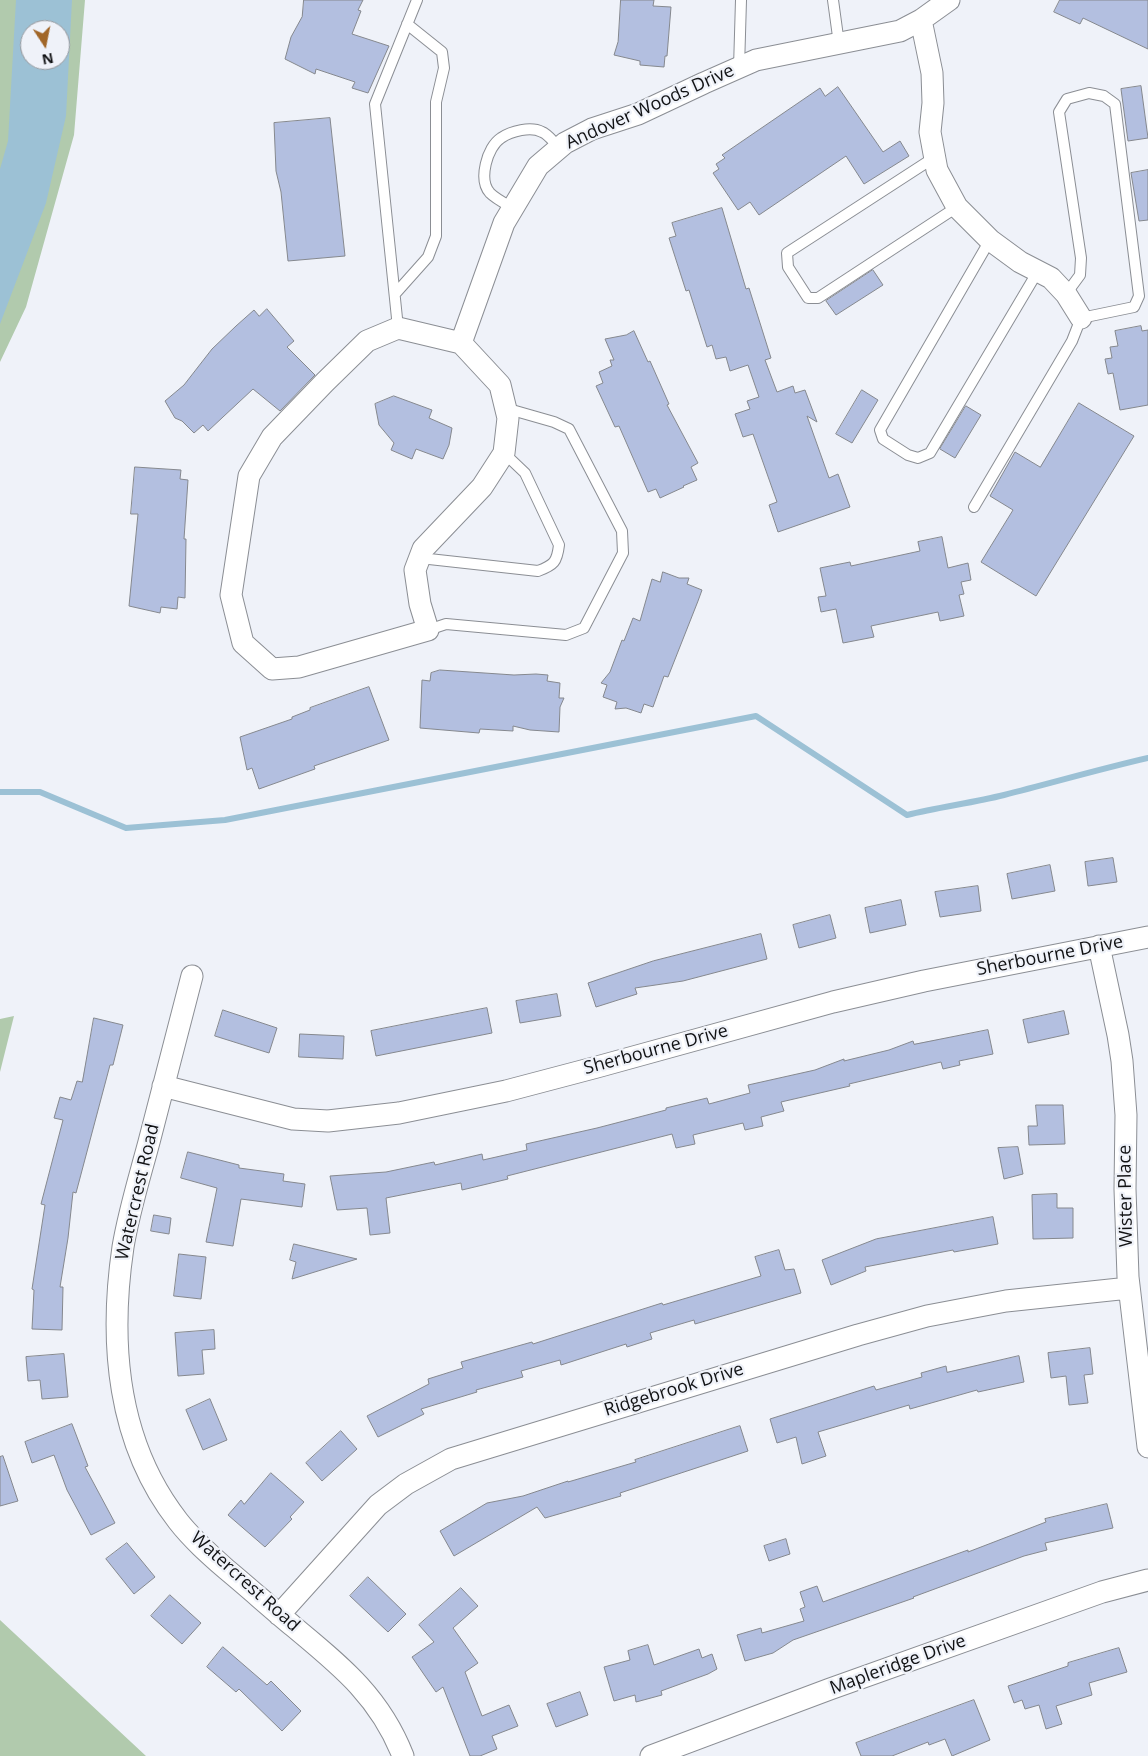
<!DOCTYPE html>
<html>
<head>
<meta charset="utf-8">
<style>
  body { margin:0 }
  #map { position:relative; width:1148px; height:1756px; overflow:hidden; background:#eff2f9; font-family:"Open Sans",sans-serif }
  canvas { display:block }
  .north { position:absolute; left:20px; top:20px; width:50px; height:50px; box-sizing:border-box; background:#eff2f9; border:1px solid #96989d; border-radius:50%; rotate:169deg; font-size:14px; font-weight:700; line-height:20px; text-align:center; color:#111214 }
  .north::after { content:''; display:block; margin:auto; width:18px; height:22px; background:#a16628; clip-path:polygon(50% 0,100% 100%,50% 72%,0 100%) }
</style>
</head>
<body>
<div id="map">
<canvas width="1148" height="1756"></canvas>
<div class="north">N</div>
</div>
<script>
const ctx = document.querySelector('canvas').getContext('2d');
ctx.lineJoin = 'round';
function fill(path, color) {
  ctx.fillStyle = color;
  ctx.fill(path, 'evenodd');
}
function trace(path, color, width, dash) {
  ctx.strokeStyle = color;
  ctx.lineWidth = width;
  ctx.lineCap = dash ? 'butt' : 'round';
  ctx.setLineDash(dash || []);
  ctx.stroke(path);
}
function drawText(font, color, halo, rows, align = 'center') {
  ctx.font = font + ' "Open Sans",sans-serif';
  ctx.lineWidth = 4.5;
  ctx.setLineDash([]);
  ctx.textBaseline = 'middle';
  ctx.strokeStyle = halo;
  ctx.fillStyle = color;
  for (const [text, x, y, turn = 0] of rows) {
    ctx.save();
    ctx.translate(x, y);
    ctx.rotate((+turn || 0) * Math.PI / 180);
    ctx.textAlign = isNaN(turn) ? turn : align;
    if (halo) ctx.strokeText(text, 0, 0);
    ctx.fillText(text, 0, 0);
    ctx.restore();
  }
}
fill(new Path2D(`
  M 0,0 L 85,0 L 74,135 L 26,307 L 0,362 ZM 30,30 L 60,30 L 60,60 L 30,60 Z
  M 14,1016 L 0,1072 L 0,1019 Z
  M 0,1620 L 146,1756 L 0,1756 Z`), '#b1caad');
fill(new Path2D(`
  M 16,0 L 72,0 L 66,116 L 46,203 L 0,324 L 0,169 L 8,141 ZM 30,30 L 60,30 L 60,60 L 30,60 Z`), '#9cc1d5');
trace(new Path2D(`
  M 0,792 L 40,792 L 126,828 L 225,820 L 756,716 L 907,815 C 939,807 972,803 1004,795 C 1052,783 1100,769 1148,758`), '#9cc1d5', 6);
const building = new Path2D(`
  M 304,0 L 363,0 L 358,10 L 361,11 L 352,34 L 389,46 L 368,93 L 352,88 L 355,82 L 316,69 L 315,74 L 285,59 L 291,37 L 302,17 Z
  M 621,0 L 654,0 L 653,6 L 671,7 L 667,56 L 665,56 L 664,67 L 640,65 L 640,61 L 614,55 L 618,42 Z
  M 1060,0 L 1148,0 L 1148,49 L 1083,18 L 1080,24 L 1054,12 Z
  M 1141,86 L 1148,138 L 1128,141 L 1121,89 Z
  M 838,87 L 883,152 L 900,141 L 909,156 L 864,184 L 846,156 L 759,215 L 750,202 L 738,210 L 713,173 L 719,169 L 716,164 L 725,158 L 722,155 L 820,88 L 825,96 Z
  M 330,118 L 345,256 L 288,261 L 281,192 L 276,171 L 274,123 Z
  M 1148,170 L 1148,220 L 1139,221 L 1131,173 Z
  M 722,208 L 746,289 L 749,288 L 771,358 L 765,360 L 777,392 L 793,386 L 795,393 L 805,390 L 817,422 L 807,416 L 829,478 L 838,474 L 850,507 L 778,532 L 769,505 L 777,502 L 753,434 L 743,437 L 735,414 L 750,409 L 747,401 L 759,397 L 748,365 L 730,371 L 726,357 L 716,359 L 712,345 L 707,347 L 689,290 L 686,291 L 669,238 L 676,236 L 672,223 Z
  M 873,270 L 883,285 L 836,315 L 826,301 Z
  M 267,309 L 294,341 L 287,347 L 315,375 L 280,411 L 253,389 L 208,431 L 203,425 L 194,433 L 182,421 L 175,418 L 165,401 L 184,385 L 212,349 L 236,326 L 254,310 L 259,316 Z
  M 1141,326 L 1142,331 L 1148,330 L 1148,405 L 1120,410 L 1113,373 L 1108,374 L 1105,359 L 1112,358 L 1110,347 L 1118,346 L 1115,331 Z
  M 634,331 L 648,362 L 650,361 L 669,404 L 667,405 L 698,463 L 691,467 L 697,480 L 683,486 L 684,487 L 660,498 L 656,489 L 648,492 L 619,426 L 615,427 L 596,386 L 603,383 L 599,372 L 612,366 L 610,360 L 614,360 L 605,339 L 626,335 Z
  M 862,390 L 878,400 L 852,443 L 836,434 Z
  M 394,396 L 432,410 L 429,418 L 452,428 L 449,445 L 443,459 L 416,449 L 412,459 L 391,450 L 394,443 L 379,425 L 375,404 Z
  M 1079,403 L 1134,436 L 1036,596 L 981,562 L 1013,510 L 990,496 L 1015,452 L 1040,467 Z
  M 966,406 L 981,415 L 955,458 L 940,449 Z
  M 135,467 L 181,470 L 180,479 L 188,480 L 184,539 L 186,539 L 185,598 L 178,597 L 177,609 L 161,607 L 160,613 L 129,606 L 138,514 L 131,514 Z
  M 942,537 L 948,568 L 968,563 L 971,580 L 961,582 L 964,594 L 959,595 L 964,616 L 940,621 L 938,612 L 871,626 L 874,637 L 843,643 L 836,609 L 821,612 L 818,597 L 826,596 L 820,568 L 850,562 L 851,566 L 920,551 L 918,542 Z
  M 663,572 L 679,578 L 689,578 L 687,584 L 702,590 L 698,601 L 668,677 L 664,676 L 653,707 L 644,704 L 641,713 L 626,708 L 615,709 L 617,702 L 603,697 L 607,685 L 601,683 L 610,672 L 622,640 L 624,641 L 633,618 L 640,621 L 652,579 L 660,582 Z
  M 440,670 L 514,675 L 536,674 L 548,675 L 547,681 L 560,683 L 559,698 L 564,698 L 560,707 L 559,732 L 530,730 L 513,726 L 513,731 L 480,729 L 479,733 L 420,728 L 422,680 L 430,681 L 431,673 Z
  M 369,687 L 389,740 L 314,766 L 315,769 L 259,789 L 252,768 L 247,770 L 240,737 L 292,719 L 292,717 L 310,710 L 310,708 Z
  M 1113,858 L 1117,882 L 1088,886 L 1085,862 Z
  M 1050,865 L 1055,891 L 1012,899 L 1007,874 Z
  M 978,886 L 981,911 L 940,917 L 935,892 Z
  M 901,900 L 906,925 L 870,933 L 865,908 Z
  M 830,915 L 836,938 L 799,948 L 793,925 Z
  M 761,934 L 767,959 L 683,981 L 635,988 L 637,994 L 596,1007 L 588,983 L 653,961 Z
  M 557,994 L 561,1016 L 520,1023 L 516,1001 Z
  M 487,1008 L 492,1033 L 376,1056 L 371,1031 Z
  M 223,1010 L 277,1028 L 269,1053 L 215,1036 Z
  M 1064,1011 L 1069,1034 L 1028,1043 L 1023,1020 Z
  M 94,1018 L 123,1025 L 113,1065 L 110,1065 L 76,1193 L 73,1192 L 68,1238 L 60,1287 L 63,1287 L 62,1330 L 32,1329 L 34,1290 L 32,1289 L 45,1205 L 41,1204 L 63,1120 L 54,1118 L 60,1097 L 71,1100 L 77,1081 L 82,1082 Z
  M 988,1030 L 993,1054 L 959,1061 L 960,1065 L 943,1069 L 941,1062 L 849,1084 L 850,1086 L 781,1102 L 784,1111 L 761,1117 L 763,1126 L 745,1130 L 743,1123 L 693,1135 L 695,1144 L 676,1148 L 672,1134 L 507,1176 L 508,1179 L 462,1190 L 461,1183 L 386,1198 L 390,1233 L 370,1235 L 367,1208 L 337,1210 L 330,1176 L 386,1172 L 434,1162 L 435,1165 L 482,1154 L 483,1160 L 527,1150 L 526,1144 L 597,1128 L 666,1110 L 666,1108 L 707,1098 L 709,1104 L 750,1093 L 748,1085 L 815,1070 L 844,1059 L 844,1061 L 889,1050 L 913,1041 L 914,1044 Z
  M 300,1034 L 344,1036 L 343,1059 L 299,1057 Z
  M 1036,1105 L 1063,1105 L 1065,1144 L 1029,1145 L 1028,1126 L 1037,1126 Z
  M 1018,1147 L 1023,1174 L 1004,1179 L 998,1148 Z
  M 188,1152 L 239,1165 L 239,1168 L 284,1174 L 283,1181 L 305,1184 L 302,1207 L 241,1199 L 233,1246 L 206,1242 L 217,1188 L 181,1178 Z
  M 1057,1194 L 1057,1208 L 1073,1208 L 1073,1238 L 1033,1239 L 1032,1195 Z
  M 154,1215 L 171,1218 L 169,1234 L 151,1231 Z
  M 993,1217 L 998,1244 L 954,1252 L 953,1250 L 865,1267 L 866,1271 L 831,1285 L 822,1260 L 876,1239 Z
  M 294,1244 L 357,1259 L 292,1279 L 296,1262 L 290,1260 Z
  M 779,1250 L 785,1270 L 794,1269 L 801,1293 L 695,1324 L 694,1320 L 650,1333 L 652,1339 L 627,1347 L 626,1344 L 561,1365 L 560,1360 L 521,1371 L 523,1377 L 476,1390 L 477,1392 L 421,1409 L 424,1414 L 378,1437 L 367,1416 L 429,1384 L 428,1379 L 463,1368 L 461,1362 L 532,1342 L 533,1344 L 662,1303 L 663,1305 L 761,1276 L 755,1257 Z
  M 179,1254 L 206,1257 L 201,1299 L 174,1296 Z
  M 214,1330 L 215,1349 L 202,1350 L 204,1374 L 178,1376 L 175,1333 Z
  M 1090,1348 L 1093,1374 L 1084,1375 L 1088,1403 L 1069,1405 L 1066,1376 L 1051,1378 L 1048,1353 Z
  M 64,1354 L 68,1397 L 42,1399 L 40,1380 L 28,1381 L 26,1357 Z
  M 1019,1356 L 1024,1382 L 978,1392 L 977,1390 L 910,1409 L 909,1405 L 818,1432 L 826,1456 L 802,1464 L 796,1437 L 777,1443 L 770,1419 L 874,1386 L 876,1390 L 922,1377 L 921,1373 L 946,1366 L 947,1372 Z
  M 210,1399 L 227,1440 L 203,1450 L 186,1410 Z
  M 72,1424 L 88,1466 L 85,1467 L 115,1523 L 91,1535 L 67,1490 L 54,1455 L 32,1463 L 25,1442 Z
  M 740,1426 L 748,1451 L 620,1493 L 621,1496 L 545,1518 L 537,1507 L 454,1556 L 440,1531 L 487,1503 L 523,1496 L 568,1481 L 568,1482 L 636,1462 L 635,1460 Z
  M 341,1431 L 357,1449 L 322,1481 L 306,1463 Z
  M 3,1456 L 18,1501 L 0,1506 L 0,1457 Z
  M 271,1473 L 304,1502 L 290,1517 L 292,1519 L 265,1547 L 228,1515 L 241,1500 L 244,1504 Z
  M 1107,1504 L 1113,1528 L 1045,1543 L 1047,1550 L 1024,1556 L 913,1597 L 914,1598 L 793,1640 L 773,1653 L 745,1661 L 737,1635 L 761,1628 L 762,1633 L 804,1621 L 800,1609 L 805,1607 L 800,1592 L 817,1586 L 823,1602 L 968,1550 L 968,1552 L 1046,1522 L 1045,1519 Z
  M 786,1539 L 790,1554 L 769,1561 L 764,1546 Z
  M 127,1543 L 155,1577 L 134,1594 L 106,1559 Z
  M 368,1577 L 406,1614 L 388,1632 L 350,1596 Z
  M 461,1588 L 478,1606 L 453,1628 L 478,1663 L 465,1672 L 482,1716 L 509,1705 L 518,1726 L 492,1736 L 497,1749 L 480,1756 L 470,1756 L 443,1687 L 436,1692 L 412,1657 L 434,1642 L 419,1625 Z
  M 170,1595 L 201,1623 L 182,1644 L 151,1616 Z
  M 648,1645 L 654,1665 L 699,1649 L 702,1658 L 712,1654 L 717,1669 L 708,1674 L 661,1691 L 662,1695 L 636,1702 L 635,1695 L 614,1701 L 604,1667 L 630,1660 L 628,1651 Z
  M 223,1647 L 267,1685 L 271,1681 L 301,1711 L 282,1731 L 239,1689 L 236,1692 L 207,1667 Z
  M 1119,1648 L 1127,1672 L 1089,1683 L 1092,1695 L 1056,1706 L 1062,1724 L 1046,1729 L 1039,1705 L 1025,1709 L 1022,1700 L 1014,1703 L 1008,1686 L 1068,1666 L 1068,1663 Z
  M 580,1692 L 588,1715 L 556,1727 L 547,1704 Z
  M 974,1700 L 990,1740 L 952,1756 L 945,1739 L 929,1745 L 928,1742 L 892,1756 L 861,1756 L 856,1743 Z`);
fill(building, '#b3bfe0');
trace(building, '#85888e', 1);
const service = new Path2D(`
  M 833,0 L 839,44
  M 739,68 L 741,0
  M 935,157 L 787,253 L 788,267 L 808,298 L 818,298 L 957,207
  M 513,208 C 506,204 496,199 490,193 C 478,180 487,147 501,138 C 511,131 531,126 542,132 C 548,134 554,143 559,147
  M 990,240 L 880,430 L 883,439 L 908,455 L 918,458 L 930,453 L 1038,271
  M 395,294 L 428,257 L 436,236 L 436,102 L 444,68 L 442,52 L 407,24
  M 398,328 L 375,104 L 417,0
  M 974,507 L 1072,341 L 1081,318 L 1134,307 L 1139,296 L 1115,104 L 1104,96 L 1089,93 L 1067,99 L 1059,112 L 1081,258 L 1080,275 L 1066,294
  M 420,558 L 538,571 C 554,565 557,562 559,545 L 525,473 L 504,453
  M 428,630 L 446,624 L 566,635 L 584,628 L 623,553 L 622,531 L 569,429 L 554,422 L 505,408`);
const minor = new Path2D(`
  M 921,20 L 932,73 L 933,103 L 930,132 L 937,170 L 957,207 L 990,240 L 1020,262 L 1051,278 L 1066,294 L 1081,318
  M 398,328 L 461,343 L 500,385 L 508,418 L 504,453 L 482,487 L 423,549 L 415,570 L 420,604 L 428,630 L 299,667 L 272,669 L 243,643 L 231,595 L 249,476 L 272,437 L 325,382 L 367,341 Z
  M 461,343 L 504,223 L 538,166 L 565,143 L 592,129 L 638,114 L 704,83 L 756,60 L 900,31 L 921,20 L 949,0
  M 1099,946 L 1118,1035 L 1122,1061 L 1126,1115 L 1125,1189 L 1128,1277 L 1148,1447
  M 192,976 C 177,1032 163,1087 149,1142 C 140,1176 129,1211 123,1247 C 109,1342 117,1443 178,1521 C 192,1539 209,1554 226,1569 C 249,1588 271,1608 294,1627 C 341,1666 380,1697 403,1756
  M 163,1086 L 293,1119 L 328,1121 L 399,1113 L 506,1091 L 597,1067 L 833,1002 L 924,981 L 1148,937
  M 279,1615 L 378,1505 L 406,1484 L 451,1459 L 858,1335 L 927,1316 L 1006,1301 L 1129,1288
  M 651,1756 L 830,1689 L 1102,1592 L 1148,1580`);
trace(service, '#8b8e94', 12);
trace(minor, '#8b8e94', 23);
trace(service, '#fff', 10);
trace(minor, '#fff', 21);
drawText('18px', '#111214', '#eff2f9', [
  ["Andover Woods Drive",650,107,-24],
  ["Sherbourne Drive",1050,956,-11],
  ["Sherbourne Drive",656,1050,-15],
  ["Watercrest Road",138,1192,-77],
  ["Wister Place",1126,1196,-91],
  ["Ridgebrook Drive",674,1390,-17],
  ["Watercrest Road",245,1582,42],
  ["Mapleridge Drive",898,1665,-20]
]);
</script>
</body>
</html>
